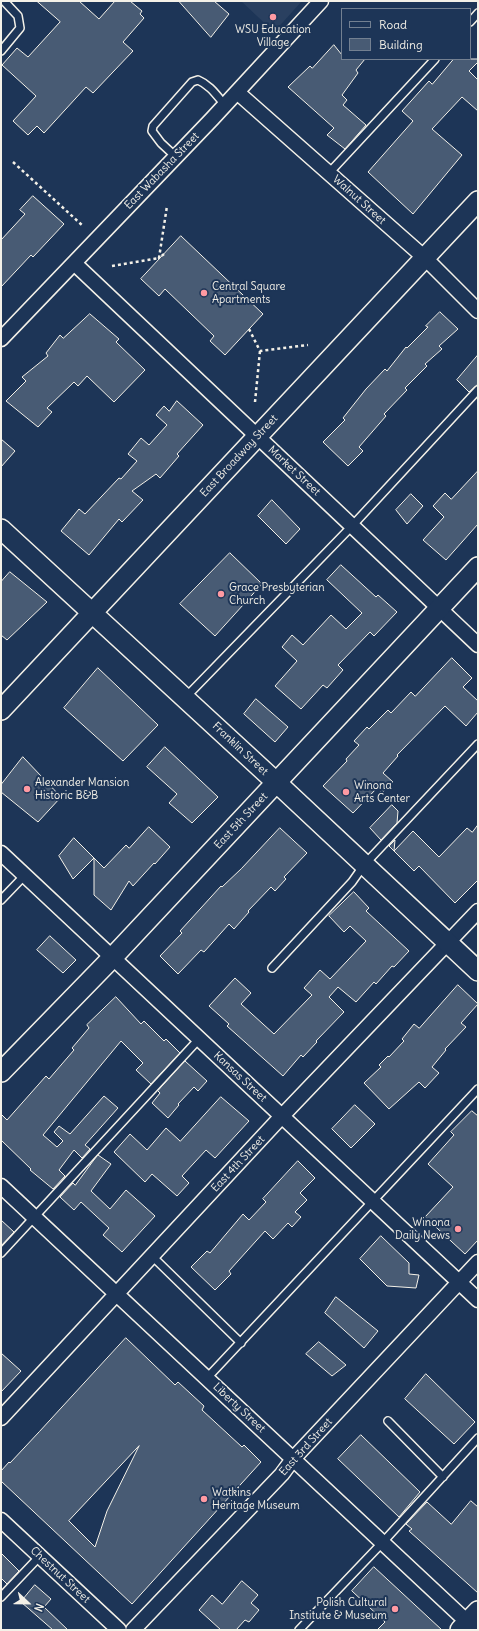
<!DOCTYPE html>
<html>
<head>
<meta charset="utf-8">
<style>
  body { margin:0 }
  #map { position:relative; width:479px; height:1631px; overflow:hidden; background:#1d3557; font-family:Delius,sans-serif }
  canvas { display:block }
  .frame { position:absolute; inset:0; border:2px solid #f4f1e8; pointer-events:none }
  .legend { position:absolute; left:341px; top:8px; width:130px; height:52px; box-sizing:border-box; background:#1d3557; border:1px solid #738091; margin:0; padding:5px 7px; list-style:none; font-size:12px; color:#f4f1e8 }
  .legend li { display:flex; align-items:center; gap:8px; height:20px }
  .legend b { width:20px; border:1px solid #738091 }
  .north { position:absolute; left:8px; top:1583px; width:40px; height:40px; -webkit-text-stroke:3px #1d3557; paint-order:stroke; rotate:112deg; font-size:11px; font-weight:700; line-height:16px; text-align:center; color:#f4f1e8 }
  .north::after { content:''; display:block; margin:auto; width:14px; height:18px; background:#f4f1e8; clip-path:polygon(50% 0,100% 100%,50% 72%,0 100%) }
</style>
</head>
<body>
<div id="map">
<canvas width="479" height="1631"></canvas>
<div class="frame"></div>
<ul class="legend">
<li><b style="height:5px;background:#1d3557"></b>Road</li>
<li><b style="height:11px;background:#485b74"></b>Building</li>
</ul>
<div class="north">N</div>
</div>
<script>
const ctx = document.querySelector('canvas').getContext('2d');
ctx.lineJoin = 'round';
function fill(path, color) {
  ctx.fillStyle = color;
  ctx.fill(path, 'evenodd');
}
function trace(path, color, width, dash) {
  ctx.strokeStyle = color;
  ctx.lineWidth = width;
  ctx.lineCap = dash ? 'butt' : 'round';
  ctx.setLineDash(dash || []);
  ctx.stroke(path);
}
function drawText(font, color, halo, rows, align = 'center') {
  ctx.font = font + ' Delius,sans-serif';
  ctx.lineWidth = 4;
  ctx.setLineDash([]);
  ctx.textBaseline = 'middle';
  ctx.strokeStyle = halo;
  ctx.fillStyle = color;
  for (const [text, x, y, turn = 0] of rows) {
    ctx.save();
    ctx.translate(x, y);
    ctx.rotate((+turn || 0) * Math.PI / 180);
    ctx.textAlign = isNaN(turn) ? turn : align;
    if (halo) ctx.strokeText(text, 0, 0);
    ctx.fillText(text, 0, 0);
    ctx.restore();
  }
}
fill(new Path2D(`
  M 241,1 L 302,1 L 274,32 Z`), '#2a4060');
const building = new Path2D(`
  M 37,1 L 79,1 L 99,19 L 115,1 L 130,1 L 142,11 L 140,14 L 144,18 L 123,42 L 133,51 L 93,93 L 86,87 L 44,133 L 37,126 L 28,135 L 13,121 L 36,96 L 2,65 L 17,48 L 28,57 L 60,22 Z
  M 179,1 L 214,1 L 229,14 L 211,37 Z
  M 334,45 L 342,55 L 342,59 L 365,59 L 356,70 L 358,73 L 342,95 L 347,100 L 343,105 L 366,125 L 345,149 L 327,135 L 334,128 L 288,87 L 310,66 L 312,68 Z
  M 454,59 L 478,59 L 478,62 L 469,71 L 478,80 L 478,111 L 462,97 L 432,129 L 462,155 L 413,214 L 368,172 L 413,121 L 402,111 L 429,81 L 432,84 Z
  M 33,196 L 64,224 L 33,257 L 31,255 L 1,287 L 1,240 L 25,214 L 20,210 Z
  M 181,236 L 263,314 L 225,355 L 210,341 L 214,336 L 165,289 L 159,296 L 141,279 Z
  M 440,312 L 458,329 L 439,346 L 442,349 L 425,364 L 427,366 L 405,388 L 407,390 L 384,414 L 386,416 L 359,447 L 363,451 L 348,466 L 323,442 L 345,420 L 343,418 L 366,389 L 385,369 L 387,371 L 406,347 L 407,348 L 428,327 L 426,326 Z
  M 90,314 L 119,339 L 116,342 L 145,370 L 114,402 L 87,376 L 78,386 L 74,382 L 47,408 L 52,412 L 38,427 L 6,401 L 26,381 L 22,377 L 48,356 L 46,353 L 60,335 L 63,338 Z
  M 478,355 L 478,384 L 469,392 L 457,380 Z
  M 177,401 L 203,425 L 177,454 L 179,456 L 160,478 L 156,474 L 132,491 L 143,500 L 122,522 L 119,519 L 89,555 L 61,531 L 79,509 L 85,514 L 119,478 L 121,479 L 137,461 L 128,454 L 141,438 L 149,445 L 167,425 L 156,415 L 164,406 L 169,411 Z
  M 1,439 L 15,451 L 1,467 Z
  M 478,471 L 478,524 L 446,560 L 423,540 L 444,517 L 433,506 L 445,493 L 451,499 Z
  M 411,494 L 423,506 L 407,524 L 396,510 Z
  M 272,500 L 300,529 L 286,544 L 258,516 Z
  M 230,553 L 262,584 L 215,636 L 180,604 Z
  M 341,565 L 376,597 L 378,595 L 397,612 L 374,636 L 370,632 L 338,665 L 343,670 L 327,688 L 323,685 L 301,709 L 275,686 L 297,661 L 282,647 L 292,635 L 303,645 L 331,615 L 346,629 L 362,613 L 327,580 Z
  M 10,572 L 47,602 L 7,640 L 1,635 L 1,582 Z
  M 452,658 L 472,678 L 463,687 L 478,701 L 478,712 L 466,726 L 445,706 L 397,755 L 398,756 L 383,773 L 393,782 L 382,793 L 377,788 L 353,813 L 323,786 L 347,761 L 346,759 L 359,745 L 354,741 L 367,727 L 369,729 L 388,710 L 391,713 L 411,692 L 415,696 Z
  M 98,668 L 158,725 L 123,761 L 64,708 Z
  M 256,699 L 288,727 L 275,742 L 244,714 Z
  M 165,747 L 218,797 L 192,823 L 169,803 L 177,794 L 147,767 Z
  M 23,757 L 61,797 L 38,822 L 1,792 L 1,785 Z
  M 392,805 L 398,811 L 397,823 L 381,840 L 370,828 Z
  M 478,825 L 478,880 L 455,903 L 419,866 L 414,871 L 389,846 L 395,840 L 394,851 L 413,831 L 439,857 L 467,828 L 472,832 Z
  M 149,827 L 170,847 L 155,864 L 154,863 L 133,886 L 129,881 L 111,910 L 94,895 L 94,858 L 104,868 L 126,845 L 129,848 Z
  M 280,828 L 307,853 L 284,877 L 286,879 L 275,891 L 271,887 L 248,911 L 249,912 L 234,929 L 229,924 L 204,952 L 201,950 L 178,974 L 160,956 L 182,933 L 180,931 L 221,886 L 222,887 L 241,869 Z
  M 74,838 L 94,858 L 73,879 L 59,856 Z
  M 354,892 L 369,908 L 366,911 L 409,951 L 394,967 L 392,966 L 376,984 L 374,982 L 356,1002 L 338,987 L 329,997 L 344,1012 L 316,1041 L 317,1042 L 303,1057 L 301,1055 L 283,1076 L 227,1026 L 229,1024 L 209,1006 L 235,978 L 251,993 L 241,1004 L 274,1034 L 312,995 L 304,988 L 320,970 L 330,979 L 366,941 L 350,926 L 344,932 L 329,916 Z
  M 50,936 L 76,960 L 63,973 L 37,950 Z
  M 458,985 L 478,1004 L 461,1023 L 466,1027 L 445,1049 L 446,1050 L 432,1067 L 439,1073 L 425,1088 L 419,1082 L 389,1109 L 364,1083 L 381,1067 L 379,1065 L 388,1056 L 389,1057 L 404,1041 L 402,1039 L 414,1024 L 419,1028 Z
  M 116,997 L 141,1024 L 144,1021 L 164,1041 L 166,1039 L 180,1053 L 151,1084 L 136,1070 L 143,1063 L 121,1041 L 43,1135 L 57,1147 L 63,1141 L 54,1132 L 59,1126 L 70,1134 L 104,1096 L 118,1108 L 85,1145 L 90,1149 L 82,1158 L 74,1150 L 59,1170 L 65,1176 L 53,1189 L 30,1170 L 31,1169 L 1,1140 L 1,1114 L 7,1120 L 46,1076 L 49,1079 L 74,1050 L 72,1048 L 89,1028 L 87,1025 Z
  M 185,1061 L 207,1081 L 198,1091 L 194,1087 L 178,1104 L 179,1105 L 168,1118 L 152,1103 L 160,1093 L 158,1091 Z
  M 221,1097 L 249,1121 L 215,1158 L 206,1150 L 182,1176 L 189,1183 L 177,1196 L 152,1174 L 145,1182 L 114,1152 L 130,1134 L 147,1150 L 166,1128 L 180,1141 Z
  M 355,1105 L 375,1124 L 351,1148 L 332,1129 Z
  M 472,1111 L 478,1116 L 478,1240 L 465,1254 L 425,1217 L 453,1187 L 428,1164 L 454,1135 L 451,1132 Z
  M 98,1155 L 111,1164 L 91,1191 L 110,1209 L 126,1190 L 155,1216 L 122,1252 L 103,1235 L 109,1228 L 81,1202 L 74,1210 L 60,1197 L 73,1183 L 75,1185 Z
  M 298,1161 L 315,1178 L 300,1193 L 307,1200 L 295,1212 L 301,1217 L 292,1227 L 288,1223 L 273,1239 L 265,1231 L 229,1271 L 231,1274 L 215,1290 L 191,1267 L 207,1251 L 210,1253 L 243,1214 L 249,1220 L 266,1202 L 263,1199 Z
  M 1,1220 L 14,1232 L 1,1246 Z
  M 381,1236 L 409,1263 L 409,1274 L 419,1275 L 416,1288 L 387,1286 L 360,1259 Z
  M 336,1297 L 378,1331 L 364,1348 L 325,1313 Z
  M 126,1338 L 175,1385 L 178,1382 L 204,1406 L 202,1410 L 242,1447 L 244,1445 L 261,1462 L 132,1604 L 1,1481 L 1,1471 L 9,1462 L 10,1463 L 39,1432 ZM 139,1446 L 107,1511 L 95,1547 L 69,1521 Z
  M 319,1342 L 346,1365 L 332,1376 L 306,1354 Z
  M 1,1353 L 21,1371 L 1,1392 Z
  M 426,1374 L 475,1422 L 454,1444 L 405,1399 Z
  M 361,1435 L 420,1492 L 399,1517 L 338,1459 Z
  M 471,1501 L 478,1507 L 478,1593 L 409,1531 L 412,1529 L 406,1524 L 427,1502 L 451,1524 Z
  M 1,1553 L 19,1571 L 7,1584 L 1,1578 Z
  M 374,1567 L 442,1630 L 377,1630 L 385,1622 L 352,1591 Z
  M 242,1581 L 258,1595 L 251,1603 L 259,1610 L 249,1622 L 245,1620 L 236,1630 L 221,1630 L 199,1610 L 212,1595 L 222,1604 Z
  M 35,1585 L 51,1599 L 44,1607 L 68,1630 L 53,1630 L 21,1602 Z`);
fill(building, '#485b74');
trace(building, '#f4f1e8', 1);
const lane = new Path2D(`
  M 470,22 L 478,13
  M 1,51 L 20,28 L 18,16 L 4,1
  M 176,157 L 161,143 L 152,131 L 153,126 L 192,82 L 198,80 C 210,85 217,96 225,105
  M 329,173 L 435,59
  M 185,698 L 352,526 L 478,390
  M 1,900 L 25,875
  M 272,968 L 352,882 L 364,865 L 478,744
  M 1,1253 L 199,1039
  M 152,1256 L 241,1343
  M 207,1378 L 478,1089
  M 388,1421 L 443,1477
  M 1,1597 L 40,1556
  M 299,1630 L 383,1542 L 478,1438`);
const street = new Path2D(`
  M 237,92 L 425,258 L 478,311
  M 74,263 L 478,645
  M 1,339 L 212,119 L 321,1
  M 1,853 L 478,1300
  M 1,1186 L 476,1630
  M 1,1418 L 282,1116 L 478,911
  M 1,1520 L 119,1630
  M 133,1630 L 282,1474 L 293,1459 L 478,1262`);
const secondary = new Path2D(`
  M 1,529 L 277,783 L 478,971
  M 1,710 L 478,201
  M 1,1072 L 112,958 L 478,567
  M 460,1630 L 478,1611`);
trace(lane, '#f4f1e8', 10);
trace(street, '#f4f1e8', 17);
trace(secondary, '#f4f1e8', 22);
trace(new Path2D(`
  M 13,162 L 83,226
  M 164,254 L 159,258 L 167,206
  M 112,266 L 159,258
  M 249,329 L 260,351 L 308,345
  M 255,402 L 260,351`), '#f4f1e8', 2.5, [3, 3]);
trace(lane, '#1d3557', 7);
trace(street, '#1d3557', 14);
trace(secondary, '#1d3557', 19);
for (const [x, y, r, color] of [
  [273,17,4,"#ff9aa2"],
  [204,293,4,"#ff9aa2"],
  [221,594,4,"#ff9aa2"],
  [27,789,4,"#ff9aa2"],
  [346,792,4,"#ff9aa2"],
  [458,1229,4,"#ff9aa2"],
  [204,1499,4,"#ff9aa2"],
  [395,1609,4,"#ff9aa2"]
]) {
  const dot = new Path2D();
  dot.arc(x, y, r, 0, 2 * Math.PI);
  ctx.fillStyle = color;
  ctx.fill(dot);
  trace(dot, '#1d3557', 1.5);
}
drawText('11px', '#f4f1e8', '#1d3557', [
  ["WSU Education",273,30,"center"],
  ["Village",273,43,"center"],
  ["Central Square",212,287],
  ["Apartments",212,300],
  ["Grace Presbyterian",229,588],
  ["Church",229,601],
  ["Alexander Mansion",35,783],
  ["Historic B&B",35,796],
  ["Winona",354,786],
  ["Arts Center",354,799],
  ["Winona",450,1223,"right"],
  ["Daily News",450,1236,"right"],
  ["Watkins",212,1493],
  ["Heritage Museum",212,1506],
  ["Polish Cultural",387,1603,"right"],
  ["Institute & Museum",387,1616,"right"]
], 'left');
drawText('11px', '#f4f1e8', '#1d3557', [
  ["East Wabasha Street",162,171,-46],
  ["Walnut Street",359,200,42],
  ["East Broadway Street",239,456,-47],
  ["Market Street",294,471,43],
  ["Franklin Street",240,749,43],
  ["East 5th Street",241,821,-47],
  ["Kansas Street",240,1077,43],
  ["East 4th Street",238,1164,-47],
  ["Liberty Street",239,1408,43],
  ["East 3rd Street",306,1447,-48],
  ["Chestnut Street",60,1575,43]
]);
</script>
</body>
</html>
